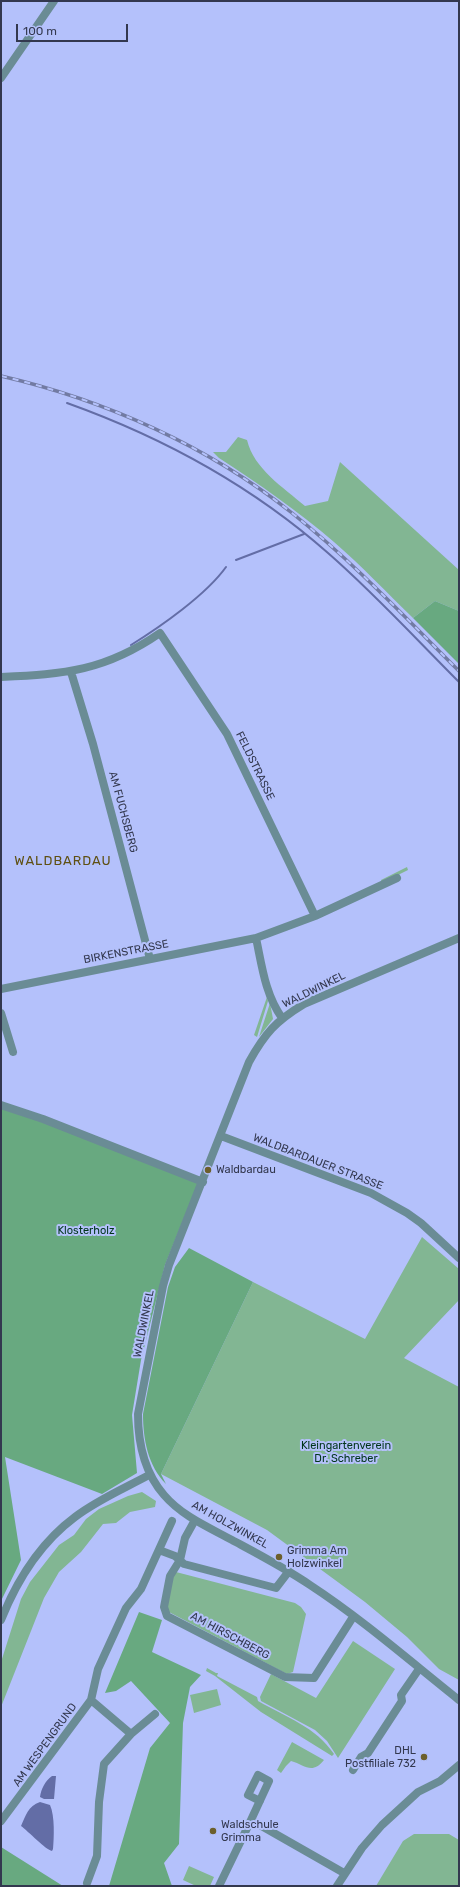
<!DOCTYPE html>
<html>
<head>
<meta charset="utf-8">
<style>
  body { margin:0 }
  #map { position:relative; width:460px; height:1887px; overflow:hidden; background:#b4c1fb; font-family:Rubik,sans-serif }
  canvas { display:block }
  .frame { position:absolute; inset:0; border:2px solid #33384f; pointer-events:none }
  .scale { position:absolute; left:16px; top:24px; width:112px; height:18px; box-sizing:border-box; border:2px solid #33384f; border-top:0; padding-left:5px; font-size:12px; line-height:14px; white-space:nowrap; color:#33384f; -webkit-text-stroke:3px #b4c1fb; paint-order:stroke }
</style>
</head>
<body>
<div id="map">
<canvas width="460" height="1887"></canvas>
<div class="frame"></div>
<div class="scale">100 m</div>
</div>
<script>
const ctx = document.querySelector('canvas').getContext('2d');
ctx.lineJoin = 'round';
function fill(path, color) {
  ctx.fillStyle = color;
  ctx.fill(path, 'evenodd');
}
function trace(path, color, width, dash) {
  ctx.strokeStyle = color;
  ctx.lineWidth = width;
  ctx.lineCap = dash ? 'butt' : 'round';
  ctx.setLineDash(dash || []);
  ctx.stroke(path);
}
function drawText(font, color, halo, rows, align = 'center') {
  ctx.font = font + ' Rubik,sans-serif';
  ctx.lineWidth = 4;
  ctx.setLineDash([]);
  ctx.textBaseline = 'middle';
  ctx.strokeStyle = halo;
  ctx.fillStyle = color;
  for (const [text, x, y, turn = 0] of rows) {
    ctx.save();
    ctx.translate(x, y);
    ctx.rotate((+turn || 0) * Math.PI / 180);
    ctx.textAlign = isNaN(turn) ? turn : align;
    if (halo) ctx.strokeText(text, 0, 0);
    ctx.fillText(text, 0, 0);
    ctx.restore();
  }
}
fill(new Path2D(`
  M 238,437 L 247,440 C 254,469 283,487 305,506 L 328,501 L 340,462 L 459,570 L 459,611 L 435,601 L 413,618 C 387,593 362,566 334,542 C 298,511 259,484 219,458 L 213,452 L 226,452 Z
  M 407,867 L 408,870 L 382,883 L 381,880 Z
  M 267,997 L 268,1001 L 257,1037 L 254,1035 Z
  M 270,1003 L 273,1019 L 259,1037 Z
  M 422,1237 L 459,1269 L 459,1300 L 404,1358 L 459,1387 L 459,1680 L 439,1669 L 407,1637 L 365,1602 L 267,1530 L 161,1474 L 253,1282 L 365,1339 Z
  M 142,1492 L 156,1501 L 155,1507 L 130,1512 L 116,1523 L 103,1524 L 81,1552 L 59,1572 L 44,1598 L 1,1707 L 1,1662 L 21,1599 L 30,1582 L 59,1545 L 74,1535 L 86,1519 L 99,1509 L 128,1496 Z
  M 176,1572 L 295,1603 L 301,1607 L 306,1614 L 293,1672 L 287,1674 L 167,1611 L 171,1580 Z
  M 353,1641 L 395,1669 L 338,1758 L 327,1741 L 315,1730 L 261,1701 L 260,1697 L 271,1674 L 316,1698 Z
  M 207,1668 L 216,1673 L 218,1673 L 217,1676 L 257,1697 L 258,1701 C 286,1717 316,1727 334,1754 L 332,1756 L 261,1712 L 215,1676 L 206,1671 Z
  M 217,1689 L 221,1705 L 194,1713 L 190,1695 Z
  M 292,1742 L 324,1760 C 312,1775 305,1765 291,1761 L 286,1766 L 281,1773 L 277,1770 Z
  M 414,1834 L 449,1834 L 459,1840 L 459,1886 L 376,1886 L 403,1841 Z
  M 189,1866 L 214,1877 L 210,1886 L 196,1886 L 183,1880 Z`), '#82b693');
fill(new Path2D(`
  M 435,601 L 459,611 L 459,664 L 413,618 Z
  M 1,1106 L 198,1183 L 165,1265 L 141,1360 L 132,1415 L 137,1473 L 102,1494 L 5,1457 L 21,1560 L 1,1601 Z
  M 189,1248 L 253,1282 L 161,1474 L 166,1484 C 148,1466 143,1439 143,1414 L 168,1287 L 175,1267 Z
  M 139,1612 L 162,1620 L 152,1652 L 201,1675 L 190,1687 L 183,1723 L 179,1844 L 164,1863 L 172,1886 L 109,1886 L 150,1748 L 170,1723 L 131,1681 L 116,1691 L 105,1693 Z
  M 1,1847 L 63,1886 L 1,1886 Z`), '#68a980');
fill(new Path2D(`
  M 52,1776 L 56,1776 L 54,1799 L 44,1799 L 40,1797 C 41,1789 45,1781 52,1776 Z
  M 40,1802 L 50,1805 C 55,1816 54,1838 53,1849 L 52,1851 C 46,1850 28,1831 21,1826 C 26,1815 28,1806 40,1802 Z`), '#636da6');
trace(new Path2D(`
  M 67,403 C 162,437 252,486 328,553 C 374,593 416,639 459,682
  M 236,560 L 304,534
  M 131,645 C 160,627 206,595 226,567`), '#636da6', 2);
trace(new Path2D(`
  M 1,78 L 54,1
  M 71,672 L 93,744 L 150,959
  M 1,677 C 65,674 105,671 160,633 L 227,734 L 315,916
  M 256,938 C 262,966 265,994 282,1018
  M 459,938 L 304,1004 C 276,1021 265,1033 249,1062 L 169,1265 L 163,1286 L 138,1414 C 138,1443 144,1472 164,1495 C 182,1516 208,1527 232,1540 C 258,1554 285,1568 310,1585 C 362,1619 410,1661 459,1700
  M 1,989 L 256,938 L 315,916 L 397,878
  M 1,1013 L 13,1052
  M 1,1105 L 43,1119 L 203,1182
  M 221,1136 L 371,1193 L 407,1213 L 421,1223 L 459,1258
  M 195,1520 L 185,1538 L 180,1560 L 170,1576 L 164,1607 L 167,1616 L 285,1677 L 314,1678 L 353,1617
  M 159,1550 L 175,1556 L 184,1564 L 276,1588 L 289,1571
  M 1,1620 C 17,1580 40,1543 75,1517 C 97,1500 125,1488 149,1475
  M 131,1734 L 155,1714
  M 353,1770 L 361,1757 L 368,1753 L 402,1701 L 401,1695 L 419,1669
  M 251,1820 L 344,1873
  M 1,1821 L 91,1700 L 98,1669 L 126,1608 L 141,1589 L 172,1521
  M 87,1883 L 97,1856 L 99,1802 L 104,1764 L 131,1734 L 91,1700
  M 219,1886 L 251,1820 C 257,1807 263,1794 269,1781 L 258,1775 L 248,1795 L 260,1801
  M 337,1886 L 362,1848 L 382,1825 L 418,1792 L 440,1781 L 459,1765`), '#6a8c95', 8);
const rail = new Path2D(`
  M 1,376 C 105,400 208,446 292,513 C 352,561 405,617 459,671`);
trace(rail, '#727ba3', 3.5);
trace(rail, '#b4c1fb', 2, [6]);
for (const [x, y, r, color] of [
  [208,1170,4,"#6c5f2c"],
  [279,1557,4,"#6c5f2c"],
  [424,1757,4,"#6c5f2c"],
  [213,1831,4,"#6c5f2c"]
]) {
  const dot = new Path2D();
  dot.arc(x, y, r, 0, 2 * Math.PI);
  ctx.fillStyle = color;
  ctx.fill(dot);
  trace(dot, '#b4c1fb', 1.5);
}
drawText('11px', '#33384f', '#b4c1fb', [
  ["FELDSTRASSE",255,766,64],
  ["AM FUCHSBERG",123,812,75],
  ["BIRKENSTRASSE",126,952,-11],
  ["WALDWINKEL",314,990,-26],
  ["WALDBARDAUER STRASSE",318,1162,21],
  ["WALDWINKEL",144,1324,-79],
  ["AM HOLZWINKEL",230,1525,29],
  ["AM HIRSCHBERG",230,1636,28],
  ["AM WESPENGRUND",45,1745,-54]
]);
drawText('11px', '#33384f', '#b4c1fb', [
  ["Waldbardau",216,1170],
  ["Grimma Am",287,1551],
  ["Holzwinkel",287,1564],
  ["DHL",416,1751,"right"],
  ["Postfiliale 732",416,1764,"right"],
  ["Waldschule",221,1825],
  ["Grimma",221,1838]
], 'left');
drawText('11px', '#00351a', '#b4c1fb', [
  ["Klosterholz",86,1231],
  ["Kleingartenverein",346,1446],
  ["Dr. Schreber",346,1459]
]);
ctx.letterSpacing = '1px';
drawText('13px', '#5f5013', '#b4c1fb', [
  ["WALDBARDAU",63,861]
]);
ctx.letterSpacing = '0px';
</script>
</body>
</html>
